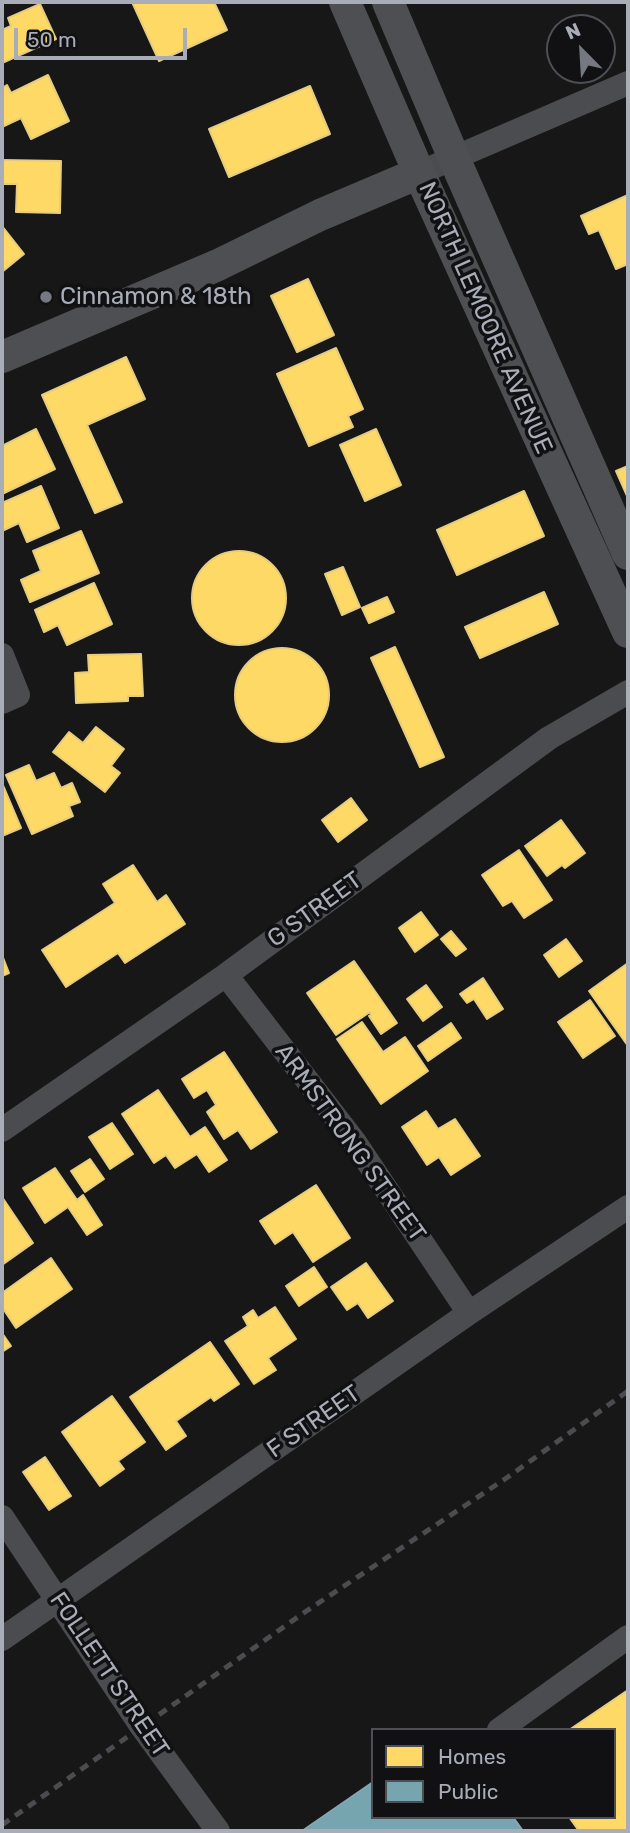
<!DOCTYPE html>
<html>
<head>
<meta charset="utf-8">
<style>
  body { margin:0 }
  #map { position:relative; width:630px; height:1833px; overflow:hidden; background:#171717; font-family:Rubik,sans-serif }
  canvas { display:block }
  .frame { position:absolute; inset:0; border:4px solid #a8adb8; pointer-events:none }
  .legend { position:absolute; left:371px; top:1728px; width:245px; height:91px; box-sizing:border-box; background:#111113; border:2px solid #4d4f55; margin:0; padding:9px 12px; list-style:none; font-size:21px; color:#a8adb8 }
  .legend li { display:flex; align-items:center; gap:14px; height:35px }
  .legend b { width:35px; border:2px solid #4d4f55 }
  .north { position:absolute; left:546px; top:14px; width:70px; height:70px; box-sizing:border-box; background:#111113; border:2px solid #4d4f55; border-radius:50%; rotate:336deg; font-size:19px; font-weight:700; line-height:28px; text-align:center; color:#a8adb8 }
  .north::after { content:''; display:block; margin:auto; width:24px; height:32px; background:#757880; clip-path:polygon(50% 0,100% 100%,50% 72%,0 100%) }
  .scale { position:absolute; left:14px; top:28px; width:173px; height:32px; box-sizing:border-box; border:4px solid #a8adb8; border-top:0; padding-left:9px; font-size:21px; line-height:24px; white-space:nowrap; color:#a8adb8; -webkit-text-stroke:5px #111113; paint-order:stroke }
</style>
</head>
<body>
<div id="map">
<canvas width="630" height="1833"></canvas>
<div class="frame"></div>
<ul class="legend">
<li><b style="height:19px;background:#ffd966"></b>Homes</li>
<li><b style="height:19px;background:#76a5af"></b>Public</li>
</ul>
<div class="north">N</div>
<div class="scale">50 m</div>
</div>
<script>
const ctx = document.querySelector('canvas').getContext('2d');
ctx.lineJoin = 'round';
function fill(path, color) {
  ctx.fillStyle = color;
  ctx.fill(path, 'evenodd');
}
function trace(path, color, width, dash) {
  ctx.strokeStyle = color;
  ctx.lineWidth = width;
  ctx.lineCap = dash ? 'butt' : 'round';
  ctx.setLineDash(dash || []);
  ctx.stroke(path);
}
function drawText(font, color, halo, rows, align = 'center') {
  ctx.font = font + ' Rubik,sans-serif';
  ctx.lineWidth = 7;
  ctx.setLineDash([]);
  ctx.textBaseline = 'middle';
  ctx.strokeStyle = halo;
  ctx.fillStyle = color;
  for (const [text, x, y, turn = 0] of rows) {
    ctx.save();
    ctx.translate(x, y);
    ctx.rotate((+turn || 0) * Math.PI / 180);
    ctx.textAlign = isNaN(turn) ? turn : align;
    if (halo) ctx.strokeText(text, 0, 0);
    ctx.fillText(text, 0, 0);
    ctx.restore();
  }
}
const homes = new Path2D(`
  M 132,2 L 214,2 L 227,30 L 159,61 Z
  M 40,4 L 56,39 L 2,63 L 2,30 L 11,26 L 8,18 Z
  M 48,75 L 69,121 L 31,139 L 21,118 L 2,127 L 2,88 L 7,85 L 11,93 Z
  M 310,86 L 330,134 L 229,177 L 209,129 Z
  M 2,160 L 61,161 L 60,213 L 16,212 L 17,184 L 2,184 Z
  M 628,195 L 628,264 L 616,269 L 599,230 L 589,234 L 581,216 Z
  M 2,226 L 24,254 L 2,272 Z
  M 308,279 L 334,335 L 297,352 L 271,296 Z
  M 336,348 L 363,409 L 348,416 L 353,427 L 309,446 L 277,374 Z
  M 126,357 L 145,399 L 87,425 L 122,502 L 95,513 L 42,395 Z
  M 36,429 L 55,469 L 2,494 L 2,446 Z
  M 376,429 L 401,485 L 365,501 L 340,445 Z
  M 628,466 L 628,498 L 616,471 Z
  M 41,486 L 59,528 L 27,542 L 19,523 L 2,531 L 2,503 Z
  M 524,491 L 544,536 L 457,575 L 437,530 Z
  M 81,531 L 99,573 L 30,602 L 21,580 L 41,571 L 33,551 Z
  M192 598a47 47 0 1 1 94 0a47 47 0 1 1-94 0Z
  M 343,567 L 360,607 L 342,615 L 325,574 Z
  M 94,583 L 112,624 L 67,645 L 58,625 L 44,632 L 35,610 Z
  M 544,592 L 558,624 L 480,658 L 465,627 Z
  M 387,597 L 394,612 L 369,623 L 362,608 Z
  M 395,647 L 444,757 L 420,767 L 371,658 Z
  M235 695a47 47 0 1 1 94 0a47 47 0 1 1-94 0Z
  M 141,654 L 143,696 L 128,696 L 128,701 L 76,703 L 75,673 L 89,672 L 88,655 Z
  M 96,727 L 124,749 L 111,766 L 120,773 L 105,792 L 53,752 L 69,732 L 83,743 Z
  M 29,765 L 36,781 L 54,773 L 61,788 L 72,783 L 80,802 L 69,806 L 73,816 L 32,834 L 6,775 Z
  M 2,783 L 21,828 L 2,836 Z
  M 351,798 L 367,820 L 338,842 L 322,820 Z
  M 561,820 L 585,853 L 565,868 L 562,865 L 547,876 L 525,846 Z
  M 519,850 L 552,900 L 524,918 L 512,901 L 503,906 L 482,875 Z
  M 133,865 L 157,902 L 166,895 L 185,924 L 125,963 L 118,953 L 66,987 L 42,950 L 115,903 L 103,884 Z
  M 421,912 L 438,935 L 415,952 L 399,928 Z
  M 451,931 L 466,949 L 456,956 L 441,939 Z
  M 566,939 L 582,961 L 559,977 L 544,955 Z
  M 2,955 L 9,973 L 2,976 Z
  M 354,961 L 397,1023 L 381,1034 L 369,1016 L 371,1015 L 370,1012 L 336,1035 L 307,993 Z
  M 628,963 L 628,1046 L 589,991 Z
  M 483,978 L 503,1009 L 487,1019 L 474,999 L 467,1003 L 460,994 Z
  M 426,985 L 442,1007 L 423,1021 L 407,999 Z
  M 590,1000 L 615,1036 L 583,1058 L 558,1022 Z
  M 362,1022 L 383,1052 L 405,1037 L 428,1071 L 381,1104 L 337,1039 Z
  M 451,1023 L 461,1038 L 428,1061 L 418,1046 Z
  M 224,1052 L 277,1132 L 251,1149 L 238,1130 L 224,1139 L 207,1112 L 216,1105 L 207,1090 L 194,1098 L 182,1079 Z
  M 158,1090 L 190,1137 L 205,1127 L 227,1160 L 209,1172 L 197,1154 L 175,1168 L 166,1155 L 154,1163 L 122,1114 Z
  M 426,1111 L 438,1129 L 455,1119 L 480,1156 L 451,1175 L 439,1157 L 427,1165 L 402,1127 Z
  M 112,1123 L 133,1154 L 110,1169 L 89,1137 Z
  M 90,1159 L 104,1179 L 85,1192 L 71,1171 Z
  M 55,1168 L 77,1200 L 83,1195 L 102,1225 L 87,1235 L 68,1207 L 45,1223 L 23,1188 Z
  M 316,1185 L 350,1238 L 313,1262 L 293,1232 L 275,1244 L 260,1221 Z
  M 2,1197 L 33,1243 L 2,1265 Z
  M 51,1258 L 72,1289 L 16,1328 L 2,1307 L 2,1293 Z
  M 366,1263 L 393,1301 L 368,1318 L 358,1303 L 347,1310 L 331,1287 Z
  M 314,1267 L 327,1287 L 299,1306 L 286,1286 Z
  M 275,1307 L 296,1339 L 268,1358 L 276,1370 L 254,1384 L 225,1341 L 248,1326 L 243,1317 L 253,1310 L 258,1318 Z
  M 2,1333 L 11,1346 L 2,1352 Z
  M 210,1342 L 239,1384 L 214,1401 L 211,1397 L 176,1421 L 186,1436 L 166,1450 L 130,1397 Z
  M 112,1396 L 145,1442 L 118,1461 L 124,1469 L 100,1486 L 62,1432 Z
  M 45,1457 L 71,1496 L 49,1510 L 23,1472 Z
  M 628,1690 L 628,1831 L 579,1831 L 569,1817 L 614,1817 L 614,1730 L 569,1730 Z`);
fill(homes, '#ffd966');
trace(homes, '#e5cc7f', 2);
const public = new Path2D(`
  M 373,1782 L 373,1817 L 513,1817 L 523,1831 L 302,1831 Z`);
fill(public, '#76a5af');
trace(public, '#85a7b2', 2);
trace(new Path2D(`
  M 419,173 L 628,83
  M 2,655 L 18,695 L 2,702
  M 226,975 L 354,1141 L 469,1313
  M 2,1130 L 226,975 L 549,738 L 628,692
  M 2,1517 L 142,1727 L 218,1831
  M 2,1639 L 469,1313 L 628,1207
  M 499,1730 L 628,1637`), '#4b4c50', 24);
trace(new Path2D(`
  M 345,2 L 419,173 L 628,632
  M 388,2 L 454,158 L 628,554
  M 2,357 L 218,265 L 320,215 L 419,173`), '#4d4f52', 32);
trace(new Path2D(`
  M 2,1825 L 305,1612 L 508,1477 L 628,1391`), '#4b4c4f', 5, [9, 7]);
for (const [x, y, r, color] of [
  [46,297,7,"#757880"]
]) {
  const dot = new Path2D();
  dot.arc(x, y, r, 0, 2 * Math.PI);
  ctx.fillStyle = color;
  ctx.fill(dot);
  trace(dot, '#111113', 2.5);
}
drawText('24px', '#a8adb8', '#111113', [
  ["Cinnamon & 18th",60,297]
], 'left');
drawText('24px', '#a8adb8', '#111113', [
  ["NORTH LEMOORE AVENUE",485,318,66],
  ["G STREET",315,910,-36],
  ["ARMSTRONG STREET",350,1143,54],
  ["F STREET",314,1422,-35],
  ["FOLLETT STREET",109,1675,56]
]);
</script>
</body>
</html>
